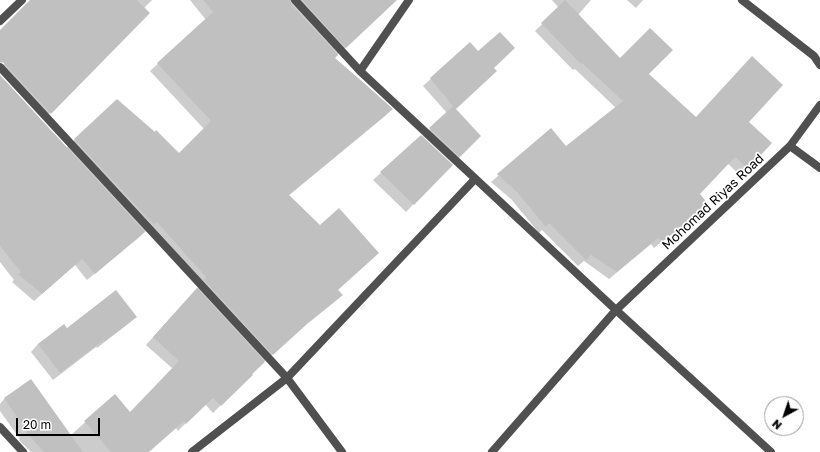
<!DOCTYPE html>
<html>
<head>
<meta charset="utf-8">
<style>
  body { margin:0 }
  #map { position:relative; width:820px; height:452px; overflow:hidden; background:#fff; font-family:"Golos Text",sans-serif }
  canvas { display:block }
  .north { position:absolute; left:764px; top:396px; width:40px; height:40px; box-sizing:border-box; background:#fff; border:1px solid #999; border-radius:50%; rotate:220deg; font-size:11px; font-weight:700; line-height:16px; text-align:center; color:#000 }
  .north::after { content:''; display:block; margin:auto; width:14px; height:18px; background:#000; clip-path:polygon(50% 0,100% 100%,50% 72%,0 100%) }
  .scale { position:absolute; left:16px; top:418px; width:84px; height:18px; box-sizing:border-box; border:2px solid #000; border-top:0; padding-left:5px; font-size:12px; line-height:14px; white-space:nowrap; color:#000; -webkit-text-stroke:3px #fff; paint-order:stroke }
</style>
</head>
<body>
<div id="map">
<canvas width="820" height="452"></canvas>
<div class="north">N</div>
<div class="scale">20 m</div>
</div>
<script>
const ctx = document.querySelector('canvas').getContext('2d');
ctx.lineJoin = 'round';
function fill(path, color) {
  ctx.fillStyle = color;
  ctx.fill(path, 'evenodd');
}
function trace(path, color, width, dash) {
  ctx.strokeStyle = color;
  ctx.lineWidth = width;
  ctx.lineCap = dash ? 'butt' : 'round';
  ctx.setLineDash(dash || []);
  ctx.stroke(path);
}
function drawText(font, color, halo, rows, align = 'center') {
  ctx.font = font + ' "Golos Text",sans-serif';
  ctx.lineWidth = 3.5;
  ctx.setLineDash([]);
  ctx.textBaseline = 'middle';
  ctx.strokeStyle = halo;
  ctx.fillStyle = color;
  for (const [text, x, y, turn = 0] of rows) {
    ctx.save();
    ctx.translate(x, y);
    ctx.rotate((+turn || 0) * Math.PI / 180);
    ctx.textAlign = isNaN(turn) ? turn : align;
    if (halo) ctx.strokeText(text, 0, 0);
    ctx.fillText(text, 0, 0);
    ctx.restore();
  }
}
fill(new Path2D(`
  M 41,0 L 152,0 L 144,8 L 149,13 L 44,119 L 1,67 L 10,57 L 0,48 L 0,31 Z
  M 190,0 L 396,0 L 334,58 L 392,109 L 384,117 L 288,196 L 338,290 L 342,295 L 334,302 L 298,331 L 265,361 L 213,413 L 205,404 L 178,431 L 176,428 L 148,452 L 31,452 L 19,440 L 20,439 L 0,411 L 0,404 L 4,399 L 31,381 L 70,436 L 115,395 L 130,413 L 173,369 L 146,345 L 200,285 L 149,229 L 146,232 L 145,231 L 137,239 L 87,280 L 75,265 L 34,301 L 12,282 L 14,280 L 0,262 L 0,84 L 66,148 L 117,101 L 179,154 L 204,129 L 150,71 L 206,20 Z
  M 552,0 L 591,0 L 578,15 L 620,59 L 648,74 L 695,118 L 747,122 L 771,143 L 741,176 L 727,163 L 698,193 L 700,211 L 654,248 L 651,244 L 609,279 L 584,261 L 578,266 L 542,230 L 539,233 L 511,199 L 491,182 L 550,130 L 566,148 L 616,108 L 575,69 L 573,70 L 535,31 L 559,8 Z
  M 627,0 L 643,0 L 636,8 Z
  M 470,43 L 493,68 L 455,109 L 479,136 L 453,164 L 423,136 L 447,113 L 423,86 Z
  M 421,137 L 451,165 L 406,212 L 373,180 Z
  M 136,316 L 128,324 L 97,348 L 96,347 L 53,380 L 31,352 L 38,344 L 64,325 L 67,329 Z`), '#0003');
fill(new Path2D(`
  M 30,0 L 137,0 L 150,13 L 51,114 L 4,63 L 0,62 L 0,30 Z
  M 203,0 L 290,0 L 291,4 L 338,55 L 335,58 L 364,83 L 393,109 L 289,195 L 320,225 L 339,208 L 379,253 L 338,290 L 343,295 L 307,324 L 273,355 L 204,280 L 206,277 L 157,222 L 154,225 L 74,139 L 117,99 L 155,132 L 156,130 L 179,153 L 211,121 L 157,63 L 213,12 Z
  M 302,0 L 397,0 L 346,48 Z
  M 565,0 L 620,58 L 650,28 L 673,50 L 649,74 L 696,117 L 752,56 L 783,85 L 749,122 L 772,143 L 748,169 L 735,157 L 700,194 L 709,205 L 662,242 L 658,238 L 617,272 L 591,255 L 586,260 L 549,223 L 546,227 L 517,192 L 497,174 L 551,128 L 566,146 L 623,101 L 582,63 L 581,64 L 541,23 Z
  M 500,32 L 515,48 L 494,68 L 497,71 L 456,109 L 481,136 L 460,157 L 429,128 L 453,106 L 430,78 L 470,42 L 478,51 Z
  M 0,75 L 145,232 L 95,274 L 82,259 L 42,294 L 18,274 L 21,272 L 0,246 Z
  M 421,135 L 453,165 L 414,205 L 380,172 Z
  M 197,288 L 265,362 L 252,374 L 253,375 L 221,406 L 213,398 L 186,424 L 184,421 L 149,452 L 111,452 L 84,421 L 115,394 L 130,412 L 179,361 L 153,337 Z
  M 116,290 L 137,317 L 105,341 L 104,340 L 60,373 L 38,344 L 64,324 L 67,328 Z
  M 31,379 L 83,452 L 44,452 L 26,432 L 27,431 L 4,398 Z`), '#c0c0c0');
trace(new Path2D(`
  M 295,0 L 360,71 L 616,310 L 771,452
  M 742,0 L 814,56 L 820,65
  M 0,21 L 22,0
  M 0,67 L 287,378 L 342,452
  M 360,71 L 409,0
  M 790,146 L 820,168
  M 0,427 L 23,452
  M 192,452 L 287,378 L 475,179
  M 492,452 L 616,310 L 790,146 L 820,105`), '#505050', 8);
drawText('13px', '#000', '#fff', [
  ["Mohomad Riyas Road",713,202,-43]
]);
</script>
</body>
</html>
